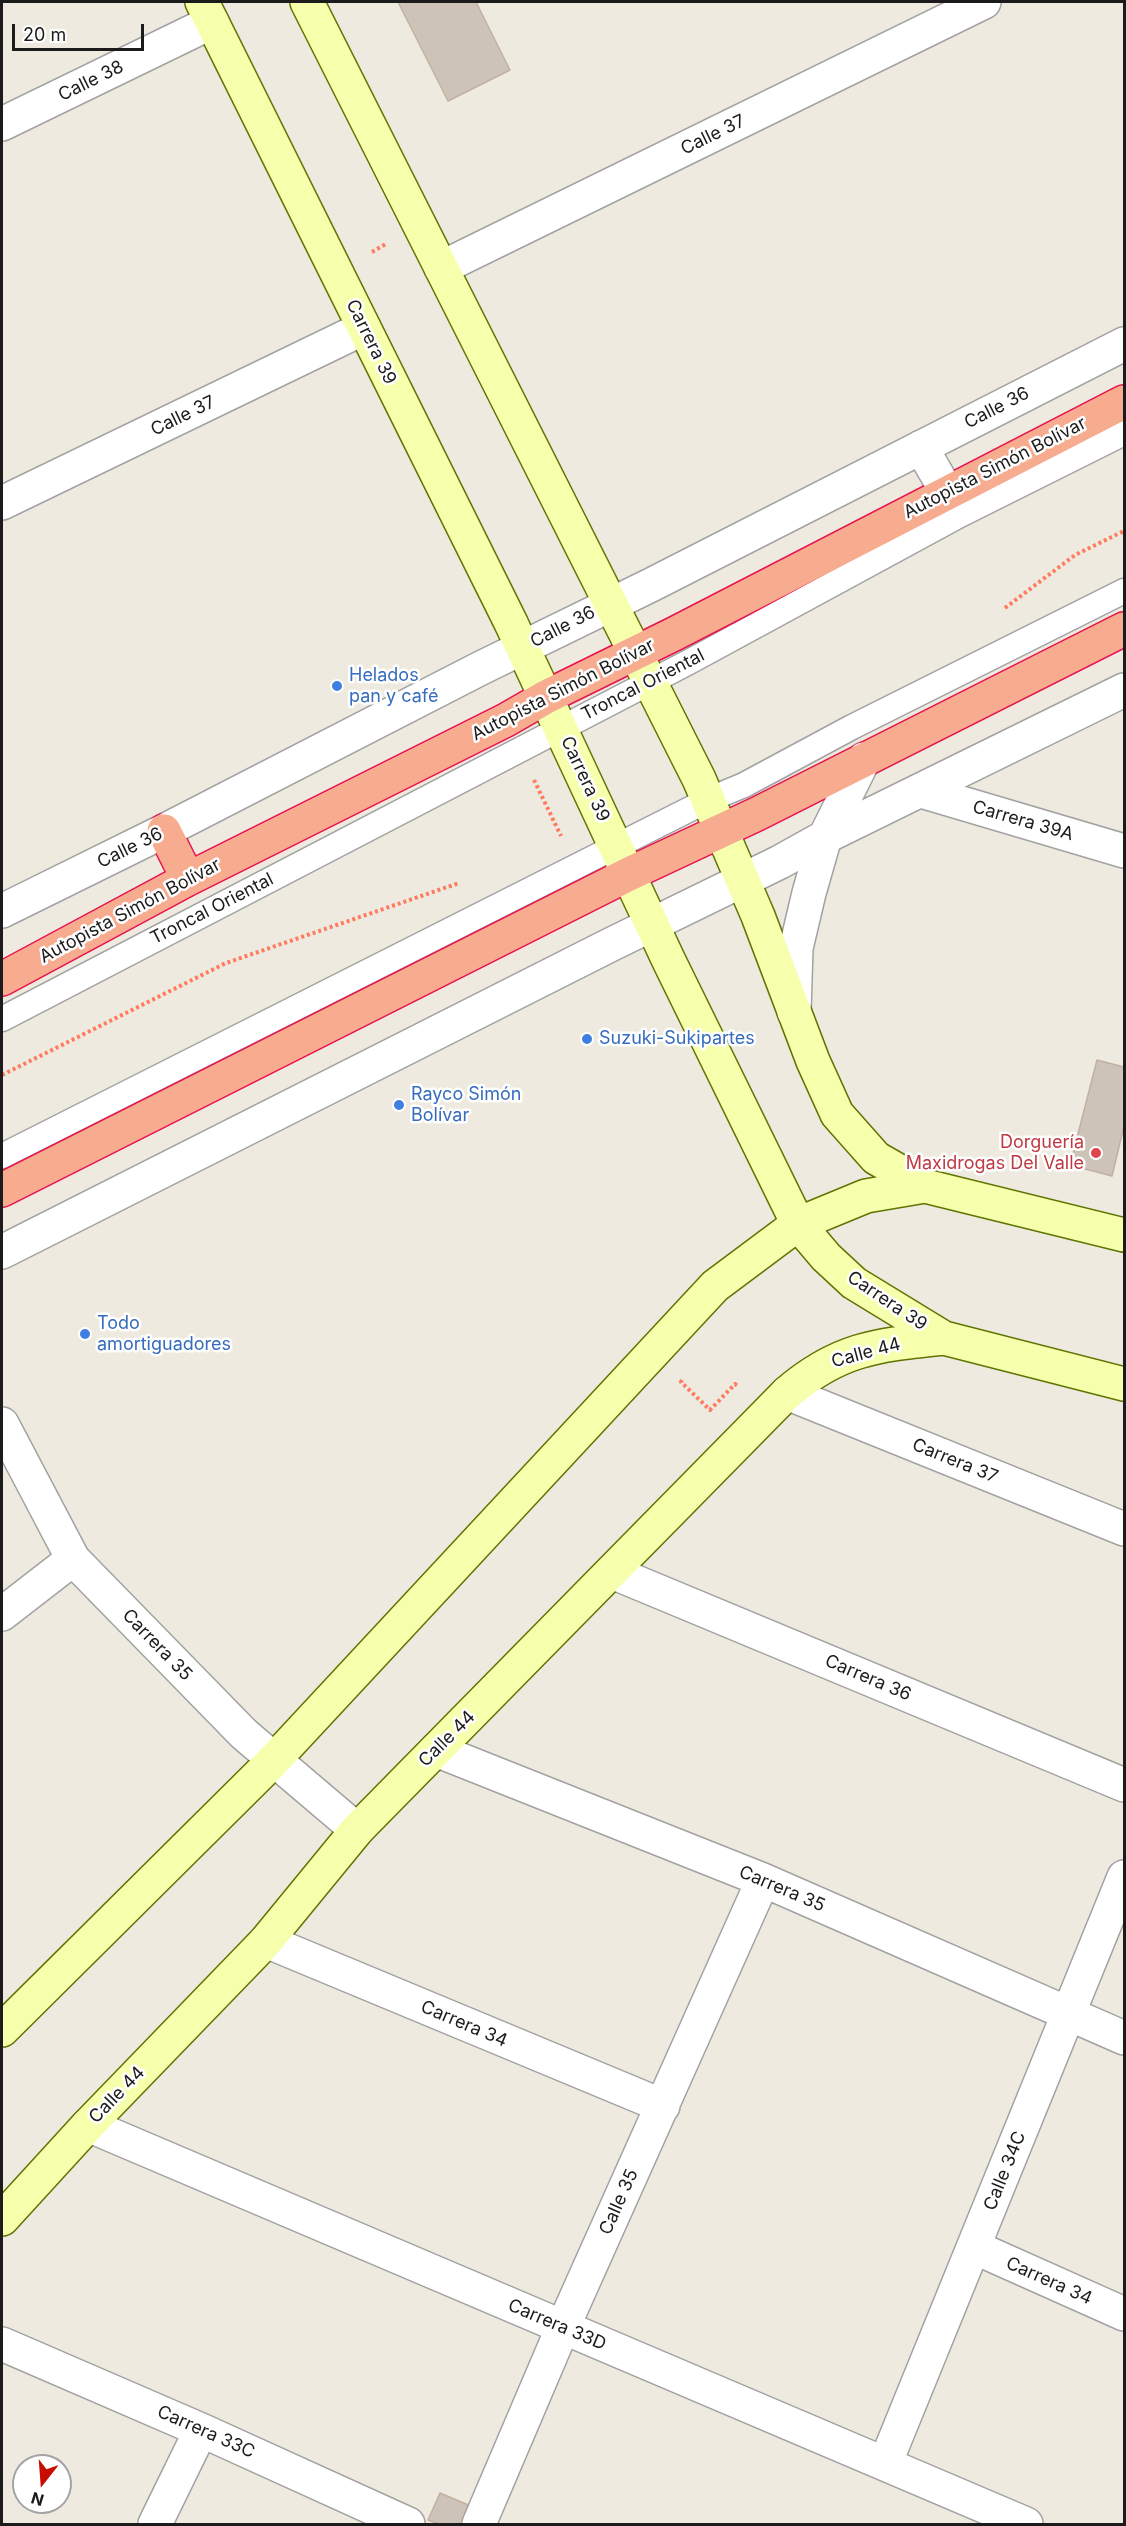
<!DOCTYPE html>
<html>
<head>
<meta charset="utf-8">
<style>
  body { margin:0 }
  #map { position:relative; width:1126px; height:2526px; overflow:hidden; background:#eeeadf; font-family:Inter,sans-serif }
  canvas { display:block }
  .frame { position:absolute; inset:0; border:3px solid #1b1b1b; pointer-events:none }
  .north { position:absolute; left:12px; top:2454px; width:60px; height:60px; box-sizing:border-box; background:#fff; border:2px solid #a4a4a4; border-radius:50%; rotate:197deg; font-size:16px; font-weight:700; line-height:24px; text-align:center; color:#1b1b1b }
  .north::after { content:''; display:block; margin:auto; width:21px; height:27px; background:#c60d00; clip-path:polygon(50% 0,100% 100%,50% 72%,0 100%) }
  .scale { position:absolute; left:12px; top:24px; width:132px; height:27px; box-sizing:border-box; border:3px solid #1b1b1b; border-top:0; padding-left:8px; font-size:18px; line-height:21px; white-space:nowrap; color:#1b1b1b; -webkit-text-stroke:4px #fff; paint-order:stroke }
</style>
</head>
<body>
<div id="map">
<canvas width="1126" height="2526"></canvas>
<div class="frame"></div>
<div class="north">N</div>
<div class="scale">20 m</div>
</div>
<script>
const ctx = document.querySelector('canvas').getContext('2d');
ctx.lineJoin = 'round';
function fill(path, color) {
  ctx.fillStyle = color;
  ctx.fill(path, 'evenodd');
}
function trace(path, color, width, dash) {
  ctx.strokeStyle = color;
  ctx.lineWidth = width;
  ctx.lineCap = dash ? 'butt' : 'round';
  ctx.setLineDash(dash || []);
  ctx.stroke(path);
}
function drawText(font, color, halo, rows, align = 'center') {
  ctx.font = font + ' Inter,sans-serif';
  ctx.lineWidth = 5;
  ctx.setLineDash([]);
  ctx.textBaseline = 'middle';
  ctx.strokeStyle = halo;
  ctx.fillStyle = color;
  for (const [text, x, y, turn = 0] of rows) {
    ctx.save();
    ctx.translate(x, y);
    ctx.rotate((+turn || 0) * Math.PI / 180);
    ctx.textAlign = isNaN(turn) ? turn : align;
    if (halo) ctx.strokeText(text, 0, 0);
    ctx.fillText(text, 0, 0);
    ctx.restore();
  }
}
const building = new Path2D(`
  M 398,2 L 476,2 L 510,70 L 448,101 Z
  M 1097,1060 L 1124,1067 L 1124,1126 L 1112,1176 L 1070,1165 Z
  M 440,2493 L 478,2509 L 471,2524 L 439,2524 L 428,2520 Z`);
fill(building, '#cec3b8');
trace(building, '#c1b1a0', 1.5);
const service = new Path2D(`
  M 2,1019 L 687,663 L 960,515 L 1124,433
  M 2,1156 L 708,800 L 744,785 L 852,727 L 1124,591`);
const minor = new Path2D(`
  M 2,124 L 212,22
  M 441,268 L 984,2
  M 2,503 L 364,328
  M 921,791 L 1124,851
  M 787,1393 L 1124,1529
  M 2,1424 L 73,1559 L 244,1734 L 357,1830
  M 612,1572 L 1124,1785
  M 2,1614 L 73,1559
  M 436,1750 L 763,1880 L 1124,2038
  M 266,1941 L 663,2106
  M 88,2125 L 1026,2524
  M 974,2247 L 1124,2314
  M 2,2344 L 201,2430 L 408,2524
  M 885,2464 L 1124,1877
  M 155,2524 L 201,2430
  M 479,2524 L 563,2327 L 763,1880`);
const tertiary = new Path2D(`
  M 921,447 L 947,492
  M 2,911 L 164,831 L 481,668 L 651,585 L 1124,344
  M 794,1012 L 796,948 L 809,893 L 825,837 L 864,759
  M 2,1252 L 612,944 L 780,862 L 825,837 L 1124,690`);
const secondary = new Path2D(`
  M 202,2 L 511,623 L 668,959 L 798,1224 L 826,1257 L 854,1283 L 944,1338 L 1124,1384
  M 307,2 L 699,779 L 758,916 L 813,1061 L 837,1114 L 876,1158 L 925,1186 L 1124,1235
  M 2,2030 L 274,1760 L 715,1286 L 798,1224 L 866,1196 L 925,1186
  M 2,2219 L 88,2125 L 266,1941 L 357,1830 L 787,1393 C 839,1348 878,1345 944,1338`);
const trunk = new Path2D(`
  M 164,831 L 188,879
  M 2,979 L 188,879 L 506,720 L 546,697 L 674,634 L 1124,402
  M 2,1190 L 629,874 L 757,814 L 1124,629`);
trace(service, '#a2a2a2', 27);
trace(minor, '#a2a2a2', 36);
trace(tertiary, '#a2a2a2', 36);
trace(secondary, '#607400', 36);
trace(trunk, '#e7124d', 36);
trace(new Path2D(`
  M 372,252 L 386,244
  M 1005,608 L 1075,555 L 1124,531
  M 534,780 L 561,836
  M 2,1075 L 226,963 L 459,883
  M 682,1380 L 681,1382 L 710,1410 L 735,1384 L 738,1386`), '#ff7a5f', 4, [3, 3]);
trace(service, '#fff', 24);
trace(minor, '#fff', 33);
trace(tertiary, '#fff', 33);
trace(secondary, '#f5ffac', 33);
trace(trunk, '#f7ab8f', 33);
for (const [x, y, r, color] of [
  [337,686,6,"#3f7fe0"],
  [587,1039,6,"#3f7fe0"],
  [399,1105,6,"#3f7fe0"],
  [1096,1153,6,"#e0444e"],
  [85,1334,6,"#3f7fe0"]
]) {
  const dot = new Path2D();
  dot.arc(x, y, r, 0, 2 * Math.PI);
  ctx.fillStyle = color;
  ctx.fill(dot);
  trace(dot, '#fff', 2);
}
drawText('18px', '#1b1b1b', '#fff', [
  ["Calle 38",91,81,-26],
  ["Calle 37",713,135,-26],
  ["Carrera 39",371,342,64],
  ["Calle 36",997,408,-27],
  ["Calle 37",183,416,-26],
  ["Autopista Simón Bolívar",995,468,-27],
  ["Calle 36",563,627,-27],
  ["Troncal Oriental",643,685,-27],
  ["Autopista Simón Bolívar",563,690,-27],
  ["Carrera 39",585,779,65],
  ["Carrera 39A",1023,821,16],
  ["Calle 36",130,848,-26],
  ["Troncal Oriental",212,909,-27],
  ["Autopista Simón Bolívar",130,911,-28],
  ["Carrera 39",887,1301,34],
  ["Calle 44",866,1353,-15],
  ["Carrera 37",955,1461,22],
  ["Carrera 35",157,1645,46],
  ["Carrera 36",868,1678,23],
  ["Calle 44",447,1739,-45],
  ["Carrera 35",782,1889,23],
  ["Carrera 34",464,2024,23],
  ["Calle 44",117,2095,-46],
  ["Calle 34C",1005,2171,-68],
  ["Calle 35",619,2202,-66],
  ["Carrera 34",1049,2281,24],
  ["Carrera 33D",557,2325,23],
  ["Carrera 33C",206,2432,24]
]);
drawText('18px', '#366cbe', '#fff', [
  ["Helados",349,676],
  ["pan y café",349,697],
  ["Suzuki-Sukipartes",599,1039],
  ["Rayco Simón",411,1095],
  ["Bolívar",411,1116],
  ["Todo",97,1324],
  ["amortiguadores",97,1345]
], 'left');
drawText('18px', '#be3a42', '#fff', [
  ["Dorguería",1084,1143],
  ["Maxidrogas Del Valle",1084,1164]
], 'right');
</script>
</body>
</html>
